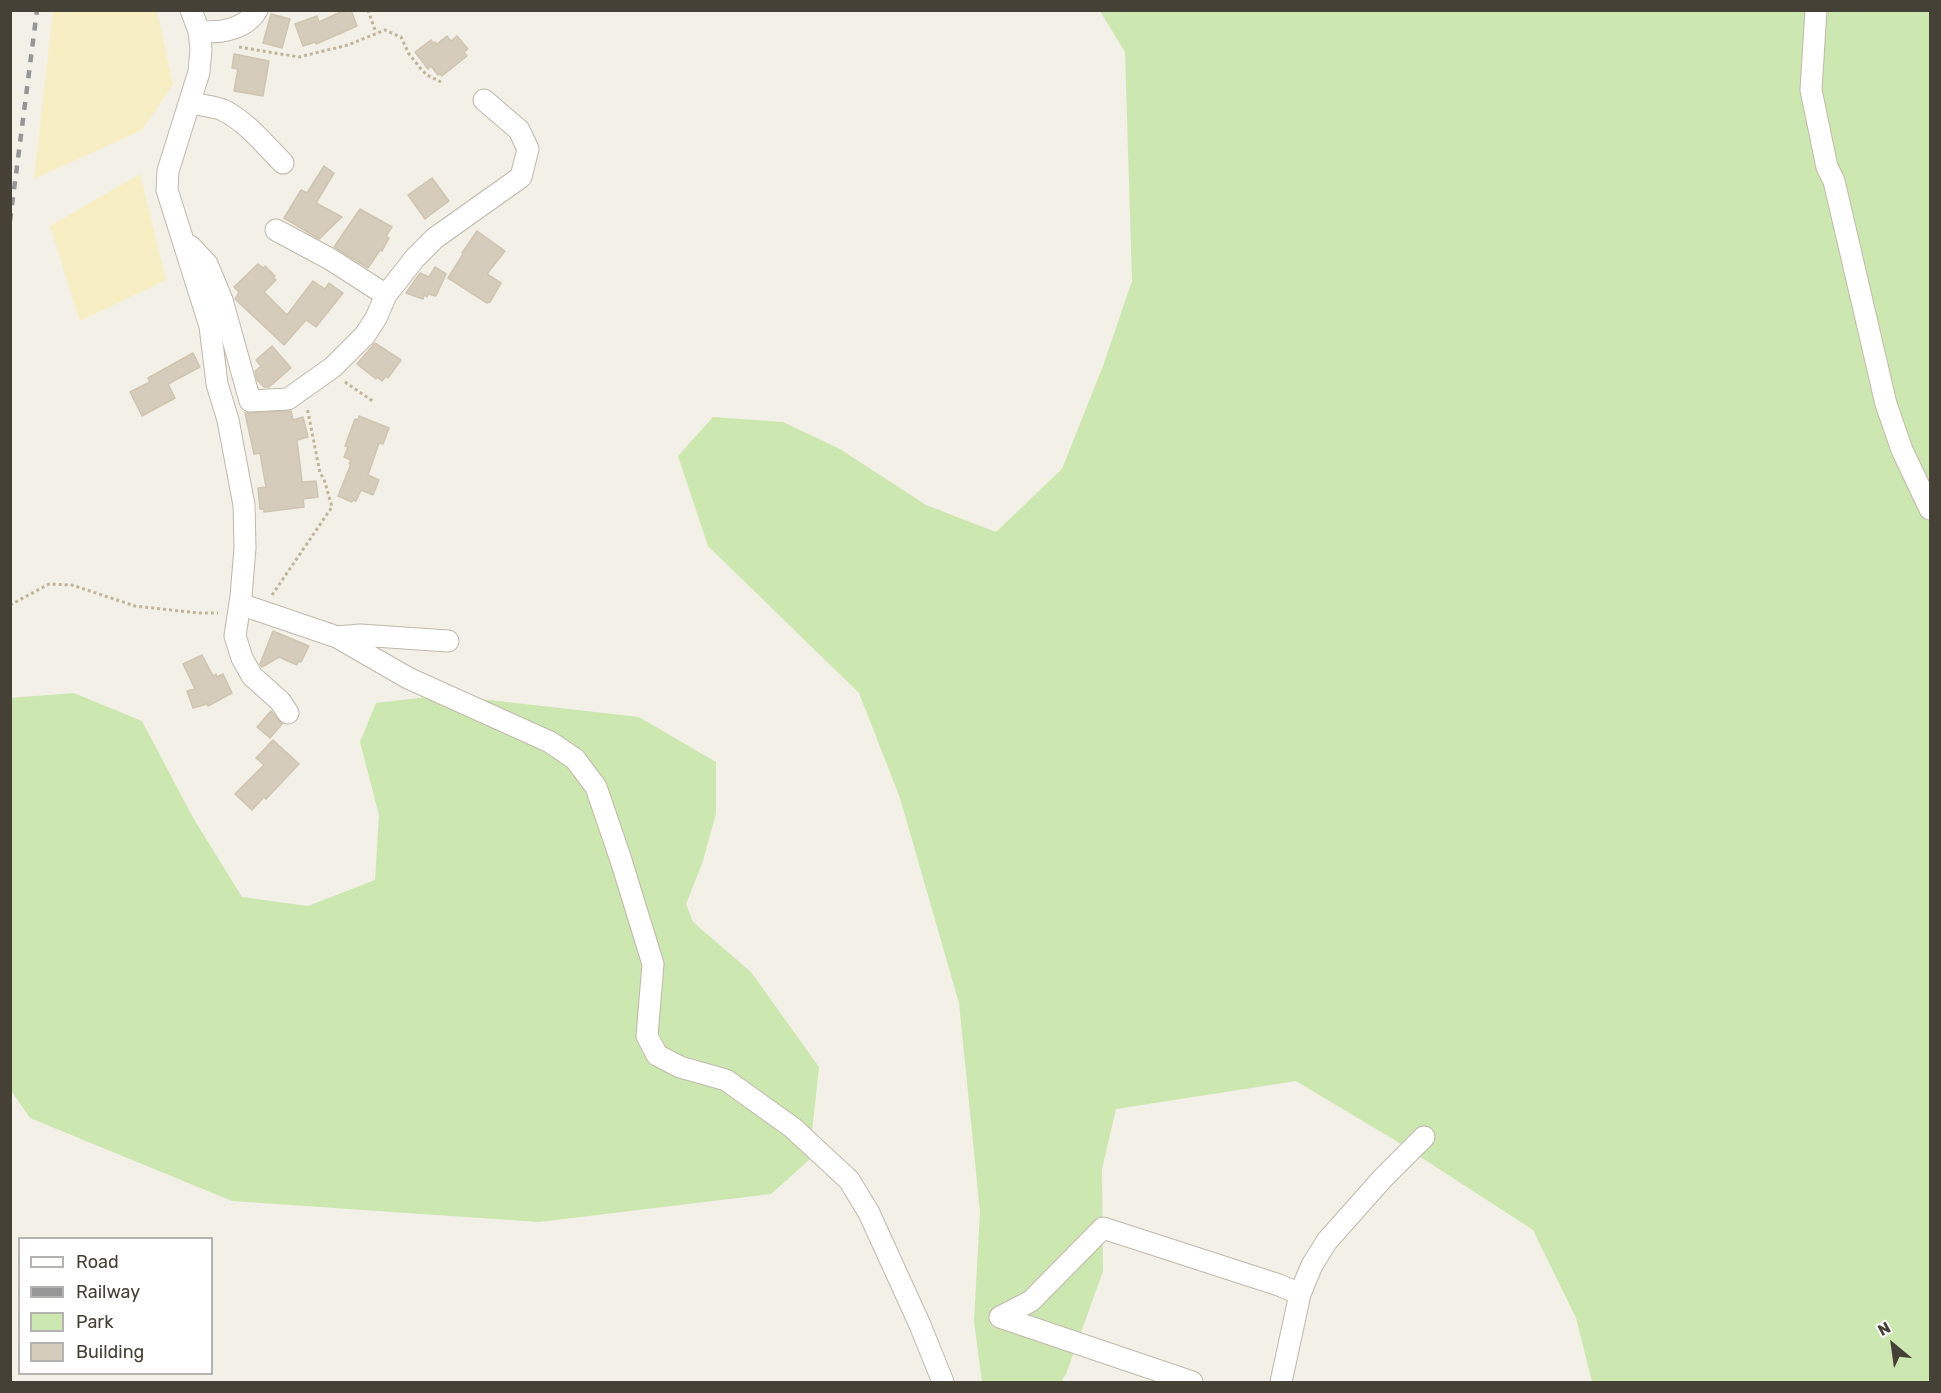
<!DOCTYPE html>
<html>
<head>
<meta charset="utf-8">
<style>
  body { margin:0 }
  #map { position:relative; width:1941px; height:1393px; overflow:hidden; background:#f3f0e7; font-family:Rubik,sans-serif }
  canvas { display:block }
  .frame { position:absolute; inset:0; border:12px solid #464136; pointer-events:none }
  .legend { position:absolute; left:18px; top:1237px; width:195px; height:138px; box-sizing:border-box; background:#fff; border:2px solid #b5b3af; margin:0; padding:8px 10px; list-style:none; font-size:18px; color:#464136 }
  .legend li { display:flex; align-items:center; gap:12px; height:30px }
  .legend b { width:30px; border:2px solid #b5b3af }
  .north { position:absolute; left:1863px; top:1315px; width:60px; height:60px; -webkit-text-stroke:4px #fff; paint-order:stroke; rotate:331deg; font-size:16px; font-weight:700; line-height:24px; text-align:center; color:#464136 }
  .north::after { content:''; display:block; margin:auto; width:21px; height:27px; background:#464136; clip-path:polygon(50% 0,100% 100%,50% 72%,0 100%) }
</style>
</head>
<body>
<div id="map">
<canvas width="1941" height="1393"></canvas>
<div class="frame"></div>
<ul class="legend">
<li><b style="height:8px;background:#fff"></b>Road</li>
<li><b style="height:8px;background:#969696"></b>Railway</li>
<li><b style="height:16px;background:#cce7b0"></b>Park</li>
<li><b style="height:16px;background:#d5ccbc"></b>Building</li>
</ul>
<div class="north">N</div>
</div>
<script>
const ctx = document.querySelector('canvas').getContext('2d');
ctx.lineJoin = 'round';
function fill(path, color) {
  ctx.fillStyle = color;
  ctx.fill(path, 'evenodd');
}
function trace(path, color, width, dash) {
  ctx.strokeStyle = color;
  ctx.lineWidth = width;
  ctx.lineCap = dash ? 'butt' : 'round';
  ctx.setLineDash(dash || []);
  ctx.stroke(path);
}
fill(new Path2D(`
  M 1100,11 L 1930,11 L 1930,1382 L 1592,1382 L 1576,1318 L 1533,1230 L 1393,1139 L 1296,1081 L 1116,1109 L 1102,1169 L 1103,1271 L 1066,1374 L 1061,1382 L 982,1382 L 974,1321 L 980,1212 L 959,1003 L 900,798 L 859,693 L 708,546 L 678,456 L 713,417 L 783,422 L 840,449 L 926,505 L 996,532 L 1062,469 L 1103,366 L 1132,281 L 1125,52 Z
  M 74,693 L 142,721 L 192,816 L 242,897 L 308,906 L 375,880 L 379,815 L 360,742 L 376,703 L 445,695 L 639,717 L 716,762 L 716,813 L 703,861 L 686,904 L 693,922 L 751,972 L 819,1067 L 809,1160 L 771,1194 L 539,1222 L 232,1201 L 30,1118 L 10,1089 L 10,698 Z`), '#cce7b0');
fill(new Path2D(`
  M 53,11 L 157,11 L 173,84 L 142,130 L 34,179 Z
  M 140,174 L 166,280 L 80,321 L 50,226 Z`), '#f7efc3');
const building = new Path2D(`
  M 345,10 L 351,10 L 357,26 L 316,44 L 315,42 L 303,46 L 295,24 L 317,16 L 319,22 Z
  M 271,14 L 290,19 L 282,48 L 263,43 Z
  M 447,36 L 451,41 L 457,36 L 468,49 L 464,52 L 467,56 L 442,76 L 440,74 L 438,75 L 431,66 L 428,69 L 415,52 L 431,40 L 433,43 L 435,42 L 437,44 Z
  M 234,54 L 269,61 L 263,96 L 234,91 L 238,69 L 232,68 Z
  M 324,166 L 334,173 L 316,203 L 342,217 L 319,239 L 284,218 L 301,190 L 307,193 Z
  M 432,178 L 449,201 L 425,219 L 408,195 Z
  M 360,209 L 392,227 L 386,236 L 389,238 L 382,251 L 380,250 L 368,268 L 334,247 Z
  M 477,231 L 505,251 L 487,274 L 501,283 L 490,302 L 487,303 L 448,278 L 463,254 L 462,253 Z
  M 258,264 L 263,268 L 265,266 L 275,276 L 273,277 L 276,280 L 264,292 L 287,315 L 313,281 L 325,289 L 329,283 L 343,293 L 316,327 L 306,320 L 284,345 L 235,299 L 239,292 L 234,287 Z
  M 435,267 L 446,274 L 436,296 L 428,294 L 427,297 L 424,295 L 423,299 L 406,293 L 420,273 L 429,277 Z
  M 375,343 L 401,360 L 388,378 L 386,376 L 382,381 L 377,377 L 376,379 L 357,364 Z
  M 272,346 L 291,368 L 269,387 L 264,387 L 257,380 L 255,371 L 261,366 L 256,360 Z
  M 193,353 L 200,367 L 168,384 L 175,398 L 142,416 L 130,392 L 150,382 L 148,378 Z
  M 291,411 L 293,420 L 303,417 L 308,437 L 297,440 L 302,482 L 316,481 L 318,497 L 303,499 L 304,507 L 264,512 L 264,509 L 260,509 L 258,488 L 266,487 L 260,453 L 254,454 L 245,413 Z
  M 359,416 L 389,428 L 383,444 L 379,443 L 368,475 L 379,480 L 373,495 L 361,490 L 356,501 L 353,500 L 352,502 L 338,496 L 351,464 L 349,464 L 351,460 L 344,457 L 348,447 L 345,446 L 355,419 L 358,420 Z
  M 273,631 L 309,646 L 301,662 L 298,661 L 297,665 L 279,657 L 262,667 L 260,664 Z
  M 202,655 L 213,676 L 216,674 L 217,677 L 223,674 L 232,693 L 208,706 L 207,704 L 193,708 L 187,691 L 195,689 L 183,664 Z
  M 271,711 L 282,724 L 270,738 L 257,727 Z
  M 273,740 L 299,764 L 266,799 L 264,797 L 252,810 L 235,794 L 264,765 L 256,758 Z`);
fill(building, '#d5ccbc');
trace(building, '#cfc5b0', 1.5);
const minor = new Path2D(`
  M 191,10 L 199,31 L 201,49 L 199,72 L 168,171 L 167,190 L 210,326 L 217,384 L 228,420 L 244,505 L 245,548 L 241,596 L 235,636 L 242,658 L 252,676 L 280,701 L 288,713
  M 1816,10 L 1811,90 L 1827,167 L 1834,181 L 1886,404 L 1902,450 L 1930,509
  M 199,31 C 220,34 246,29 257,10
  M 191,102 C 201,106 213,106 223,110 C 247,122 264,144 283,163
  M 276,230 L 330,259 L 386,295
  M 190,246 L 207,264 L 222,300 L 250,401 L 288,399 L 333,367 L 365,335 L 376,318 L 386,295 L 415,258 L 435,238 L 521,177 L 528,149 L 519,130 L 484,100
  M 240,604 L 337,637 L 408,678 L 550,742 L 575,759 L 596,787 L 620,857 L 653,964 L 647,1036 L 657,1055 L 680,1067 L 726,1080 L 793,1128 L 849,1180 L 869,1213 L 920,1325 L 943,1382
  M 337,637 L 360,635 L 448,641
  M 1192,1382 L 1000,1317 L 1031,1301 L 1103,1228 L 1279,1285 L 1300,1294
  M 1281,1382 L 1300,1294 L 1312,1265 L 1327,1241 L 1382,1179 L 1424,1137`);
trace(minor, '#bfb8aa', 23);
trace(new Path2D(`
  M 368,10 L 376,33
  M 239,47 L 299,57 L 348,45 L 385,30 L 401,37 L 409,54 L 421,69 L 427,75 L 441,82
  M 345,382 L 374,402
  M 272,595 L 332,507 L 324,479 L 320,473 L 307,407
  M 10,605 L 49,584 L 72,585 L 135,606 L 198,613 L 218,613`), '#c0b59b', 3, [3, 3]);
trace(minor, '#fff', 21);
trace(new Path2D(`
  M 10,221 L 37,10`), '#969696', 4.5, [8, 8]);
</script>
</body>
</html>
